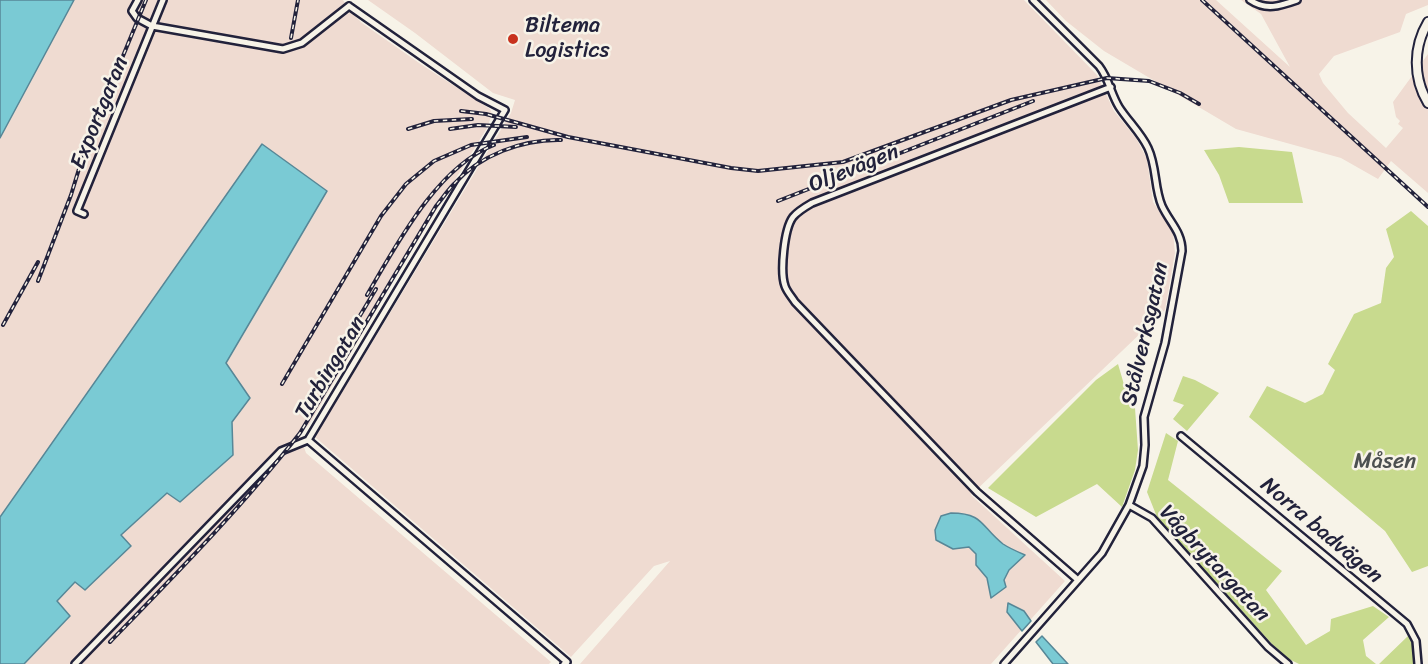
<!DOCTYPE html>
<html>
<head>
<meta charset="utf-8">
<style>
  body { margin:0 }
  canvas { display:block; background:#f7f3e8 }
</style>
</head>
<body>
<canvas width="1428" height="664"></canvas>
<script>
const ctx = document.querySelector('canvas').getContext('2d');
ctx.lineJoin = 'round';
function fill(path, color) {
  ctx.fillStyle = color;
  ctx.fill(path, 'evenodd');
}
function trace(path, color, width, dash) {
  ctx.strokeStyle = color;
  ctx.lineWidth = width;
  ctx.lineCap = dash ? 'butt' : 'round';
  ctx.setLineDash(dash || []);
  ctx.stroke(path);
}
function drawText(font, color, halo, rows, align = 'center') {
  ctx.font = font + ' Sriracha,sans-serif';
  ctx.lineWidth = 5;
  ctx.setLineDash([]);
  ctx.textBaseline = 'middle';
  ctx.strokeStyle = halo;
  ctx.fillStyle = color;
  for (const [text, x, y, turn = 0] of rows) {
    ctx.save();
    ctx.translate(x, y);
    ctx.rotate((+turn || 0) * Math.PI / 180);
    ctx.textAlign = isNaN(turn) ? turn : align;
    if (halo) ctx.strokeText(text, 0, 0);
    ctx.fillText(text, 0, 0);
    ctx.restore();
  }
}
fill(new Path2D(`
  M 74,0 L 343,0 L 351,12 L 362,23 L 422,65 L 490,109 L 492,114 L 487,128 L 398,272 L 310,423 L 300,435 L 306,453 L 551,662 L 549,664 L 24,664 L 70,617 L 57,601 L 76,582 L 84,589 L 131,546 L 121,535 L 168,492 L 233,455 L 226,364 L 327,191 L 262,144 L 0,517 L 0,138 Z
  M 368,0 L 1024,0 L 1097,75 L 1114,111 L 1136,138 L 1147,159 L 1153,202 L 1173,232 L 1175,253 L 1165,310 L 971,495 L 1065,581 L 991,664 L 580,664 L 670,561 L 654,566 L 571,657 L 315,437 L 511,113 L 515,100 L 493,93 L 415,33 Z
  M 1046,0 L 1216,0 L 1290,67 L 1261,14 L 1241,0 L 1428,0 L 1428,5 L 1406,14 L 1400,32 L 1334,56 L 1319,74 L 1323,83 L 1348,113 L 1386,148 L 1403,128 L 1398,124 L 1400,121 L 1396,117 L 1393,102 L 1428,54 L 1428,193 L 1391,161 L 1378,179 L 1341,158 L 1236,129 L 1104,51 L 1066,21 Z`), '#efdbd1');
fill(new Path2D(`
  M 1239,147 L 1292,152 L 1303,203 L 1229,203 L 1219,175 L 1204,150 Z
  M 1411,211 L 1428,226 L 1428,566 L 1412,572 L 1385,531 L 1249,417 L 1267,386 L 1305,403 L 1323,394 L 1335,370 L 1328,364 L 1354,314 L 1381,303 L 1386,268 L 1394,257 L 1386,229 Z
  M 1118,364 L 1125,388 L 1135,408 L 1138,450 L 1135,470 L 1122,507 L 1097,484 L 1036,517 L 988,488 L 1096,380 Z
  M 1183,376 L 1195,380 L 1219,393 L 1187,431 L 1173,419 L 1184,405 L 1173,401 Z
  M 1166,433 L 1178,441 L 1168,480 L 1282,571 L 1266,590 L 1306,645 L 1330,631 L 1331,619 L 1373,606 L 1389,617 L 1363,640 L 1366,656 L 1376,664 L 1299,664 L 1289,659 L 1272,644 L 1157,517 L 1147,492 Z
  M 1408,636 L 1414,648 L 1413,664 L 1379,664 Z`), '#c8da8e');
const water = new Path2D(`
  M 0,0 L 74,0 L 0,138 Z
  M 262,144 L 327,191 L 226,363 L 250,398 L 232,422 L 233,455 L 180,502 L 167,493 L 121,535 L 131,546 L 85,590 L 75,582 L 57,601 L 70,616 L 24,664 L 0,664 L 0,517 Z
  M 951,513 C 984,513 981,527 1003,544 C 1009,548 1018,552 1025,555 L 1009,570 L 1004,580 L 1006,587 L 991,598 L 987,578 L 976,565 L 976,554 L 969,547 L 953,549 L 936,540 L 935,530 L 941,516 Z
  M 1008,603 L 1024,611 L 1031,621 L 1022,631 L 1007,612 Z
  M 1042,636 L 1068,664 L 1053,664 L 1036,642 Z`);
fill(water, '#7acad4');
trace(water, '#578797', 1.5);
const minor = new Path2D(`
  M 138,0 L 132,11 L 137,18 L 152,26 L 283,49 L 302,43 L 349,6
  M 1033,0 L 1099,66 C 1109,79 1111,94 1119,107 C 1128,121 1141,133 1148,148 C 1157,167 1154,188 1162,206 C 1170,223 1182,232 1182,251 L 1165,343 L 1144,417 L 1145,445 L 1143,466 L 1129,505
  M 1250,0 C 1266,11 1280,6 1297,0
  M 349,6 L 478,96 L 505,110 L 308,440 L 567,662 L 564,664
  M 84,214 L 77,211 L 163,0
  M 1181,436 L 1407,624 L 1416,641 L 1418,664
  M 1078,580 L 977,492 L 795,302 C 792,297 787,292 785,286 C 780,272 784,229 793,217 C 798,211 805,207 812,203 L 1111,87
  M 75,664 L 281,451 L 308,440
  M 1004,664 L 1102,553 L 1129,505 L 1152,518 L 1268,647 L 1288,664`);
const secondary = new Path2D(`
  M 1428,22 C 1413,47 1413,78 1428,103`);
trace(minor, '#22223b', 10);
trace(secondary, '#22223b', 12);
trace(minor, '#f7f3e8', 5);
trace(secondary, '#f7f3e8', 8);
const rail = new Path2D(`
  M 1202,0 L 1428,207
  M 291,38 L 298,0
  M 461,111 L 486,114 L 568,137 L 731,168 L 758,171 L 843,162 L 1011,100 L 1107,78 L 1149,81 L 1180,93 L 1199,104
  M 408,129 L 434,121 L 472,119
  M 450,129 L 478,125 L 516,127
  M 778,201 L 1033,101
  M 38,281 L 71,195 L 86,146 L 146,0
  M 367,295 C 397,244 437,167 494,145
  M 3,325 L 38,262
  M 282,384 L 381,216 L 406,184 L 434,161 L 471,145 L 527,137
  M 309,400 L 376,289
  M 110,642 C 175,575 242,507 300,433 L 436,206 C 442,199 447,191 454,184 C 480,155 523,139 561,140`);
trace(rail, '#22223b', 4);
trace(rail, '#f7f3e8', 1.5, [4.5]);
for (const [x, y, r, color] of [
  [513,39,6,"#c8321e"]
]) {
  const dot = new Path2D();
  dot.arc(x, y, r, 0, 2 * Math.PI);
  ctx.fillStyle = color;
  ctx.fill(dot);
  trace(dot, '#f7f3e8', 2);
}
drawText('22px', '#22223b', '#f7f3e8', [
  ["Biltema",525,26],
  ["Logistics",525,51]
], 'left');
drawText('22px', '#22223b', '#f7f3e8', [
  ["Exportgatan",100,113,-68],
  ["Oljevägen",854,169,-22],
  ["Stålverksgatan",1146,334,-77],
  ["Turbingatan",331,368,-59],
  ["Norra badvägen",1321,531,40],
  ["Vågbrytargatan",1214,564,47]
]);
drawText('22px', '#4c5050', '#f7f3e8', [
  ["Måsen",1385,462]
]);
</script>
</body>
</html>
